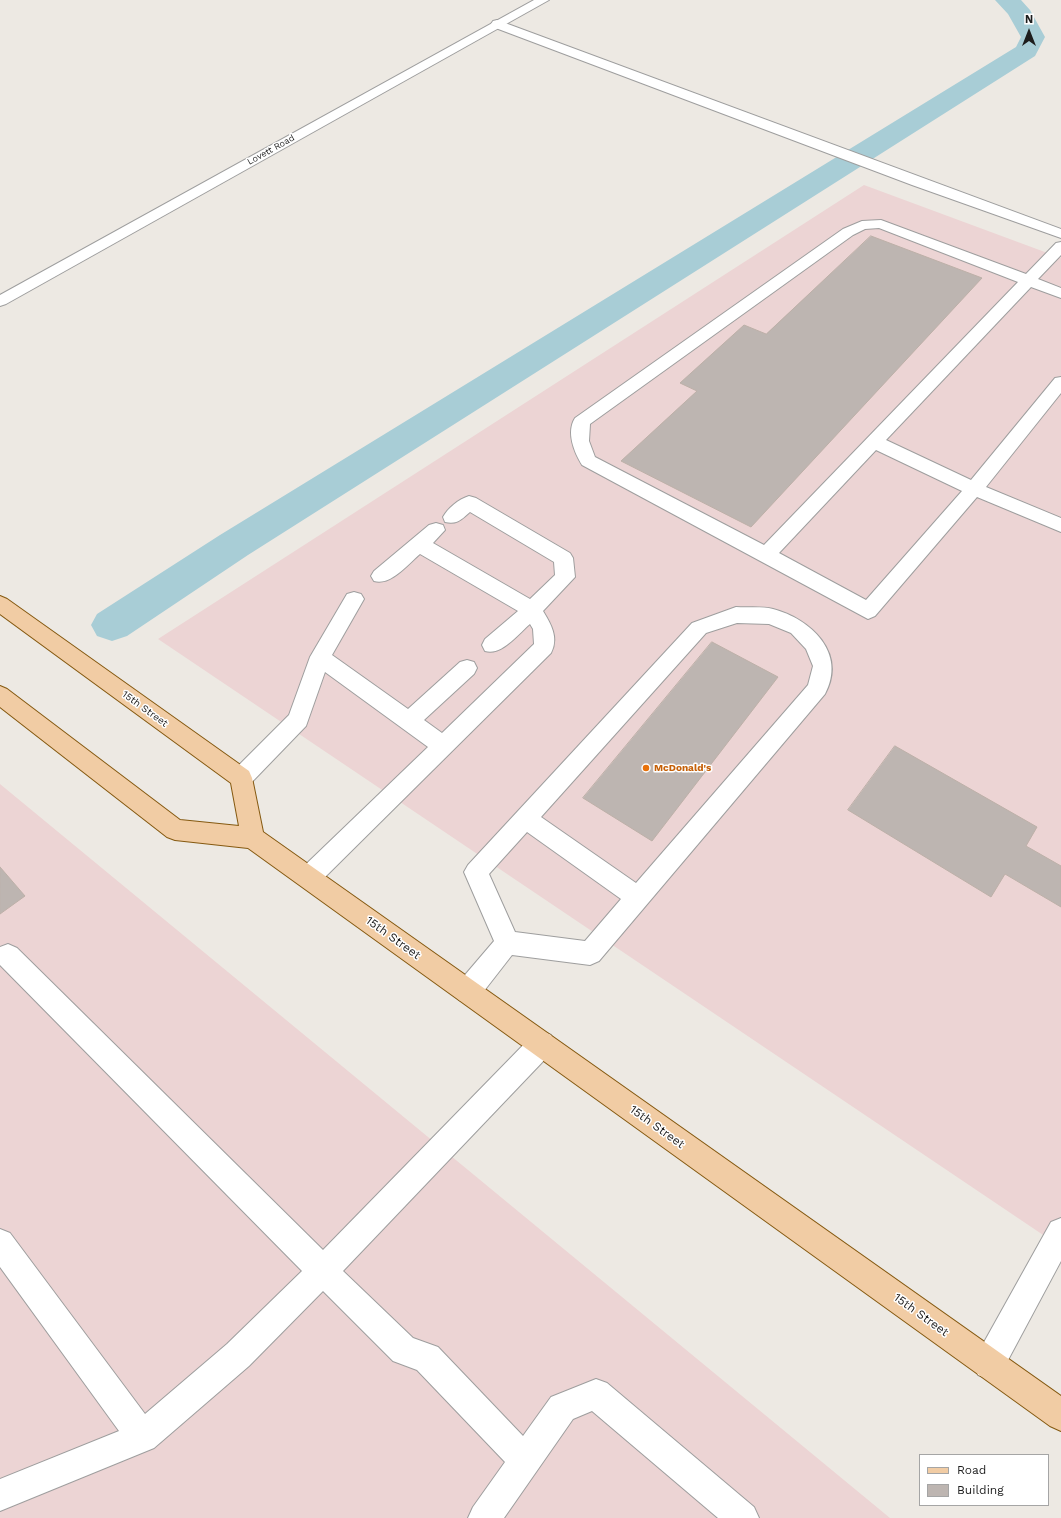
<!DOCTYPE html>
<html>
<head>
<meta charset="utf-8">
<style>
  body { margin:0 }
  #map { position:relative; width:1061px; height:1518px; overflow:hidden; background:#ede9e3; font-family:"Work Sans",sans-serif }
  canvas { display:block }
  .legend { position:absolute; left:919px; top:1454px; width:130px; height:52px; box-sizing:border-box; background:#fff; border:1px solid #a5a5a5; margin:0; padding:5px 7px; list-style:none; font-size:12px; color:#1d1d1d }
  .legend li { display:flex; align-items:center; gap:8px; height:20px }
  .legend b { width:20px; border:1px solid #a5a5a5 }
  .north { position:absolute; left:1009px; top:12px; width:40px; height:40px; -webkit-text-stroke:3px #fff; paint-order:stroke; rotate:0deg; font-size:11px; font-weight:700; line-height:16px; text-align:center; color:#1d1d1d }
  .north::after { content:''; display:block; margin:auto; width:14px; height:18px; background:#1d1d1d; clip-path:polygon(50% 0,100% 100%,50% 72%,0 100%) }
</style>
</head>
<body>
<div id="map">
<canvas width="1061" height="1518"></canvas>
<ul class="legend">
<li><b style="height:5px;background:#f1cca4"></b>Road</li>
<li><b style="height:11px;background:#bdb5b1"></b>Building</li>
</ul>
<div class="north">N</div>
</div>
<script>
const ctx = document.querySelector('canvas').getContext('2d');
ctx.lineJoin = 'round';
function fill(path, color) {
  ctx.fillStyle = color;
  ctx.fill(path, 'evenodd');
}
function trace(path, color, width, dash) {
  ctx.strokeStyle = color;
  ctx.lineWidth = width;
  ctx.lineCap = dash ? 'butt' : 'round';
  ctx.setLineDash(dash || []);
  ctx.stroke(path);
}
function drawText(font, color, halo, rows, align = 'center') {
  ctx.font = font + ' "Work Sans",sans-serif';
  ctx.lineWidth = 3;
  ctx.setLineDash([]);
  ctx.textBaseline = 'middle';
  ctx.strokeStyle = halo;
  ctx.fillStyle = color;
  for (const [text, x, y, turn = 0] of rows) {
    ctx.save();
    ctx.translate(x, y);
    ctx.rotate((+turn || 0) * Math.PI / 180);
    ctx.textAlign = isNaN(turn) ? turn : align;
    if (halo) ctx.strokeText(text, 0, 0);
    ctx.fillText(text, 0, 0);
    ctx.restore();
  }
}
fill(new Path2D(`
  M 864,185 L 1061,258 L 1061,1247 L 158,639 Z
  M 0,784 L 890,1518 L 0,1518 Z`), '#ecd4d4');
fill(new Path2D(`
  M 995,0 L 1021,0 L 1030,10 L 1045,37 L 1035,56 L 248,555 L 127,636 L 112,641 L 97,636 L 91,625 L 97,614 L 220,535 L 1016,47 L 1021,37 L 1008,14 Z`), '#a8cdd6');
const building = new Path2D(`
  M 871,236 L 982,278 L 751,527 L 621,461 L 697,391 L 680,383 L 744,325 L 766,334 Z
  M 712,642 L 778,677 L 652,841 L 583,798 Z
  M 895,746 L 1037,827 L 1026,846 L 1061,866 L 1061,907 L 1005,874 L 991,897 L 848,810 Z
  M 0,867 L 25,896 L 0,914 Z`);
fill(building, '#bdb5b1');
trace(building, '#bdb0a8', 1);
const service = new Path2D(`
  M 497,20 L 1061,229 L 1061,238 L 912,185 L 493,27 L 491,24 L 493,21 Z
  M 881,220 L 1026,274 L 1056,243 L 1061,242 L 1061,255 L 1038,279 L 1061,288 L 1061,298 L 1031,287 L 886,440 L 971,480 L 1055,378 L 1061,377 L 1061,393 L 986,487 L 1061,518 L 1061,532 L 977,497 L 875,616 L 868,619 L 582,465 C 574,452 566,432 575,418 L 843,229 L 862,221 ZM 879,228 L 1018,282 L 764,545 L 595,457 L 589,441 L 590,424 L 853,235 L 865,229 ZM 876,450 L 962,491 L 866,600 L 779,553 Z
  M 469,496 L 476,498 L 570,553 L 573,558 L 575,577 L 543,611 C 551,624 559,638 551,653 L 317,885 L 309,888 L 301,885 L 297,877 L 301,869 L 428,747 L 325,672 L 306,726 L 249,785 L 241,787 L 233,785 L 230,778 L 233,771 L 289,715 L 310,657 L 347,594 L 354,592 L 361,594 L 364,599 L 332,655 L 408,709 L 460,662 L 467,660 L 474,662 L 477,668 L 474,674 L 424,720 L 442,733 L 534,644 L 533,629 L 530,624 C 518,634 502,656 485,651 L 482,645 L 485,639 L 518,611 L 420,554 C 408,564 391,586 374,581 L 371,576 L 374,571 L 429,525 L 436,523 L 443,525 L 445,530 L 433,543 L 530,599 L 555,575 L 554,562 L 470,512 C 462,519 457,525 445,522 L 443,517 C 448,508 459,499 469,496 Z
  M 736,607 C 748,608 762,606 773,609 C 811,619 847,653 825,694 L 599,961 L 590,965 L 512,955 L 477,1000 L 468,1003 L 459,1000 L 455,991 L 459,982 L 494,941 L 464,872 L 468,865 L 692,623 ZM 737,623 L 769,624 L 791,633 L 806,649 L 813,666 L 808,685 L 636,883 L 541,817 L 706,633 ZM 527,832 L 621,899 L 585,941 L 515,932 L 489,874 Z
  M 8,944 L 17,948 L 323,1250 L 533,1035 L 542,1031 L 551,1035 L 555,1044 L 551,1053 L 343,1271 L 413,1338 L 438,1347 L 523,1436 L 551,1397 L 596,1379 L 607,1383 L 754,1507 L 759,1518 L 718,1518 L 592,1411 L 573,1419 L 504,1518 L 468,1518 L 473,1507 L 505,1462 L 417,1370 L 393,1361 L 323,1291 L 249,1366 L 154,1448 L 0,1511 L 0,1479 L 119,1431 L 0,1267 L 0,1229 L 10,1233 L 145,1414 L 227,1344 L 302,1271 L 0,965 L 0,947 Z
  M 1061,1218 L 1061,1261 L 1000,1375 L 989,1379 L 978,1375 L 974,1364 L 978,1353 L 1051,1222 Z`);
const minor = new Path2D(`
  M 534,0 L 549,0 L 6,304 L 0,306 L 0,295 Z`);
const primary = new Path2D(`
  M 0,596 L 7,599 L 249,771 L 252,778 L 263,832 L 1061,1396 L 1061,1431 L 1050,1426 L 248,848 L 175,840 L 167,837 L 0,707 L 0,686 L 7,689 L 180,820 L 239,826 L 231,783 L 0,614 Z`);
trace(service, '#9e9e9e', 2);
trace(minor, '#9e9e9e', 2);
trace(primary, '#855910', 2);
fill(service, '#fff');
fill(minor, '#fff');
fill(primary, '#f1cca4');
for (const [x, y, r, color] of [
  [646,768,4,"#e8710a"]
]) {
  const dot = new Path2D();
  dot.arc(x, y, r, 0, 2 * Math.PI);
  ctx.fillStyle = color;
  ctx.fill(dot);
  trace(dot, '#fff', 1.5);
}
drawText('9px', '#1d1d1d', '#fff', [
  ["Lovett Road",271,150,-29]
]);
drawText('10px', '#1d1d1d', '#fff', [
  ["15th Street",145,709,36]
]);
drawText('bold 10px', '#c56008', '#fff', [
  ["McDonald's",654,768]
], 'left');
drawText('12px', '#1d1d1d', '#fff', [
  ["15th Street",393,938,36],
  ["15th Street",657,1127,36],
  ["15th Street",921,1315,36]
]);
</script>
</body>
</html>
